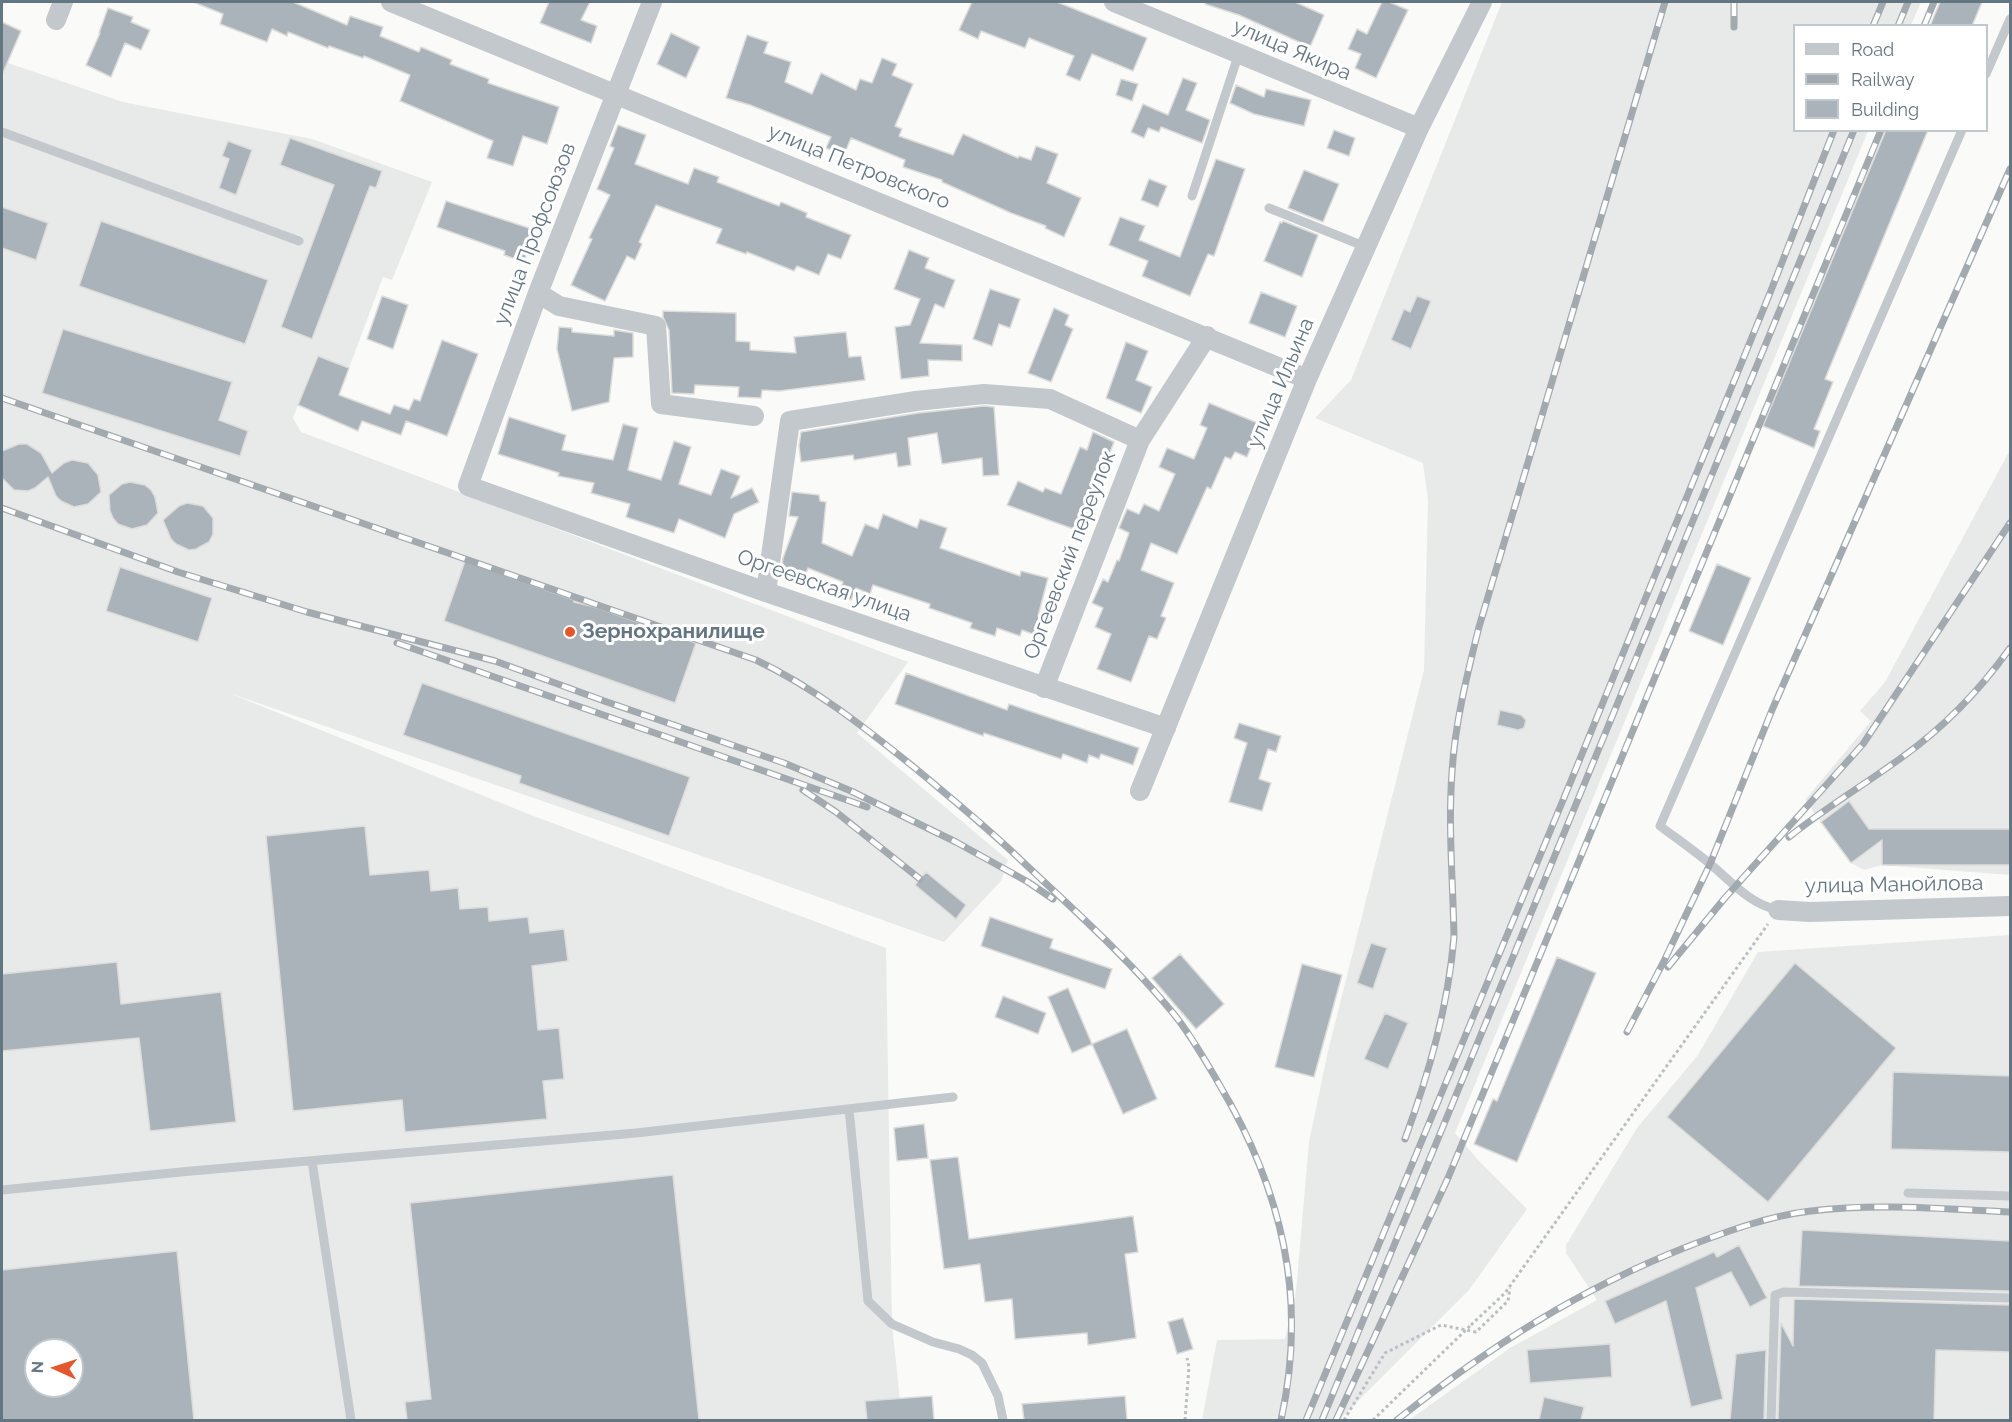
<!DOCTYPE html>
<html>
<head>
<meta charset="utf-8">
<style>
  body { margin:0 }
  #map { position:relative; width:2012px; height:1422px; overflow:hidden; background:#fafaf8; font-family:Raleway,sans-serif }
  canvas { display:block }
  .frame { position:absolute; inset:0; border:3px solid #657683; pointer-events:none }
  .legend { position:absolute; left:1793px; top:24px; width:195px; height:108px; box-sizing:border-box; background:#fff; border:2px solid #c1c8cd; margin:0; padding:8px 10px; list-style:none; font-size:18px; color:#657683 }
  .legend li { display:flex; align-items:center; gap:12px; height:30px }
  .legend b { width:30px; border:2px solid #c1c8cd }
  .north { position:absolute; left:24px; top:1338px; width:60px; height:60px; box-sizing:border-box; background:#fff; border:2px solid #c1c8cd; border-radius:50%; rotate:273deg; font-size:16px; font-weight:700; line-height:24px; text-align:center; color:#657683 }
  .north::after { content:''; display:block; margin:auto; width:21px; height:27px; background:#e4572e; clip-path:polygon(50% 0,100% 100%,50% 72%,0 100%) }
</style>
</head>
<body>
<div id="map">
<canvas width="2012" height="1422"></canvas>
<div class="frame"></div>
<ul class="legend">
<li><b style="height:8px;background:#c3c8cc"></b>Road</li>
<li><b style="height:8px;background:#a2aab0"></b>Railway</li>
<li><b style="height:16px;background:#aab3b9"></b>Building</li>
</ul>
<div class="north">N</div>
</div>
<script>
const ctx = document.querySelector('canvas').getContext('2d');
ctx.lineJoin = 'round';
function fill(path, color) {
  ctx.fillStyle = color;
  ctx.fill(path, 'evenodd');
}
function trace(path, color, width, dash) {
  ctx.strokeStyle = color;
  ctx.lineWidth = width;
  ctx.lineCap = dash ? 'butt' : 'round';
  ctx.setLineDash(dash || []);
  ctx.stroke(path);
}
function drawText(font, color, halo, rows, align = 'center') {
  ctx.font = font + ' Raleway,sans-serif';
  ctx.lineWidth = 6;
  ctx.setLineDash([]);
  ctx.textBaseline = 'middle';
  ctx.strokeStyle = halo;
  ctx.fillStyle = color;
  for (const [text, x, y, turn = 0] of rows) {
    ctx.save();
    ctx.translate(x, y);
    ctx.rotate((+turn || 0) * Math.PI / 180);
    ctx.textAlign = isNaN(turn) ? turn : align;
    if (halo) ctx.strokeText(text, 0, 0);
    ctx.fillText(text, 0, 0);
    ctx.restore();
  }
}
fill(new Path2D(`
  M 1502,2 L 1921,2 L 1911,25 L 1794,26 L 1794,130 L 1868,131 L 1455,1133 L 1478,1160 L 1527,1209 L 1469,1290 L 1341,1418 L 1341,1420 L 1202,1420 L 1217,1340 L 1285,1339 L 1296,1291 L 1309,1142 L 1328,1051 L 1424,670 L 1428,500 L 1423,463 L 1315,418 L 1351,380 Z
  M 2,61 L 123,102 L 312,139 L 432,182 L 392,280 L 383,277 L 349,368 L 317,356 L 293,418 L 301,432 L 908,662 L 857,733 L 1008,860 L 1001,881 L 944,942 L 754,874 L 229,693 L 531,815 L 886,948 L 892,1324 L 902,1420 L 2,1420 ZM 36,1350 L 72,1350 L 72,1386 L 36,1386 Z
  M 2010,450 L 2010,875 L 1882,865 L 1864,870 L 1851,863 L 1805,800 L 1871,721 L 1860,711 L 1885,682 Z
  M 2010,935 L 2010,1420 L 1409,1420 L 1510,1348 L 1597,1300 L 1566,1253 L 1566,1245 L 1637,1128 L 1698,1055 L 1758,952 Z`), '#e8e9e9');
const building = new Path2D(`
  M 193,2 L 293,2 L 347,25 L 350,16 L 383,27 L 380,36 L 419,52 L 421,47 L 452,60 L 450,64 L 489,79 L 488,83 L 559,107 L 547,144 L 523,136 L 513,166 L 487,158 L 493,141 L 400,101 L 410,75 L 364,56 L 363,58 L 329,46 L 328,48 L 288,32 L 287,36 L 272,29 L 267,42 L 220,24 L 223,14 Z
  M 549,2 L 590,2 L 581,20 L 597,26 L 591,43 L 540,23 Z
  M 972,2 L 1057,2 L 1147,38 L 1133,71 L 1092,54 L 1080,81 L 1066,75 L 1074,56 L 1029,38 L 1025,48 L 981,31 L 978,39 L 959,30 Z
  M 1206,2 L 1295,2 L 1324,15 L 1310,47 L 1239,15 L 1205,4 Z
  M 1382,2 L 1389,2 L 1408,10 L 1376,78 L 1355,68 L 1361,54 L 1348,49 L 1357,29 L 1367,34 Z
  M 1940,2 L 1982,2 L 1972,26 L 1930,26 Z
  M 108,8 L 133,17 L 131,22 L 150,30 L 141,50 L 125,43 L 111,77 L 86,65 L 100,33 L 99,33 Z
  M 2,22 L 21,31 L 2,75 Z
  M 671,33 L 700,47 L 686,78 L 657,64 Z
  M 747,35 L 768,42 L 764,53 L 791,62 L 785,82 L 812,94 L 821,73 L 856,90 L 860,79 L 872,83 L 882,58 L 897,64 L 892,75 L 913,84 L 895,126 L 902,129 L 899,136 L 953,155 L 963,134 L 1018,158 L 1019,156 L 1031,160 L 1036,146 L 1058,154 L 1047,183 L 1081,198 L 1064,237 L 1045,228 L 1046,226 L 1011,213 L 942,182 L 942,180 L 903,167 L 905,160 L 851,138 L 844,155 L 826,148 L 831,137 L 750,105 L 726,98 Z
  M 1183,78 L 1197,83 L 1186,110 L 1210,120 L 1202,143 L 1161,127 L 1159,132 L 1148,128 L 1144,138 L 1131,132 L 1143,104 L 1168,115 Z
  M 1121,79 L 1138,84 L 1132,101 L 1116,95 Z
  M 1236,85 L 1264,97 L 1266,89 L 1311,100 L 1304,126 L 1254,114 L 1230,103 Z
  M 618,125 L 646,135 L 635,164 L 688,184 L 694,168 L 719,177 L 717,182 L 779,206 L 781,202 L 807,213 L 806,217 L 851,235 L 841,259 L 828,254 L 819,275 L 797,266 L 794,271 L 747,252 L 746,254 L 716,243 L 722,229 L 656,205 L 639,242 L 642,244 L 635,260 L 627,256 L 605,301 L 571,285 L 592,239 L 589,238 L 610,195 L 597,189 L 614,148 L 610,146 Z
  M 1334,130 L 1355,138 L 1349,156 L 1327,148 Z
  M 1886,130 L 1928,130 L 1825,379 L 1833,382 L 1814,429 L 1820,431 L 1814,448 L 1763,426 Z
  M 290,138 L 382,171 L 376,188 L 370,186 L 312,339 L 281,327 L 334,185 L 280,165 Z
  M 228,141 L 252,150 L 236,195 L 219,188 L 229,159 L 222,156 Z
  M 1216,159 L 1245,169 L 1214,256 L 1208,254 L 1190,296 L 1142,276 L 1148,261 L 1109,245 L 1120,217 L 1145,226 L 1139,240 L 1180,257 Z
  M 1304,170 L 1339,184 L 1323,222 L 1288,208 Z
  M 1149,179 L 1167,186 L 1158,207 L 1141,200 Z
  M 446,201 L 535,230 L 524,262 L 504,255 L 505,251 L 437,227 Z
  M 2,207 L 48,223 L 36,260 L 2,248 Z
  M 101,221 L 268,280 L 245,344 L 79,286 Z
  M 1283,221 L 1318,235 L 1302,277 L 1264,261 L 1280,222 L 1282,223 Z
  M 909,250 L 929,258 L 925,268 L 955,280 L 944,308 L 935,304 L 920,343 L 962,345 L 962,361 L 928,360 L 929,376 L 901,379 L 895,327 L 910,325 L 920,299 L 894,289 Z
  M 990,289 L 1020,299 L 1010,328 L 999,324 L 992,346 L 973,339 Z
  M 1261,292 L 1297,306 L 1285,337 L 1249,323 Z
  M 382,296 L 408,305 L 393,349 L 367,339 Z
  M 1417,296 L 1431,301 L 1411,349 L 1391,340 L 1404,309 L 1410,312 Z
  M 1054,308 L 1069,315 L 1065,325 L 1073,329 L 1051,382 L 1028,373 Z
  M 663,311 L 736,313 L 736,341 L 750,342 L 750,350 L 796,353 L 794,337 L 846,332 L 849,357 L 861,356 L 865,380 L 779,391 L 762,390 L 761,398 L 738,397 L 739,387 L 695,385 L 694,394 L 672,393 L 669,330 L 663,317 Z
  M 559,327 L 572,328 L 572,332 L 614,336 L 614,330 L 633,333 L 633,357 L 614,358 L 609,402 L 572,411 L 557,349 Z
  M 63,329 L 232,382 L 219,420 L 248,431 L 240,456 L 42,393 Z
  M 442,340 L 478,354 L 447,436 L 406,421 L 401,435 L 362,421 L 358,431 L 298,405 L 318,356 L 349,368 L 339,395 L 390,414 L 394,405 L 409,410 L 414,399 L 420,401 Z
  M 1126,342 L 1148,351 L 1136,380 L 1152,387 L 1141,413 L 1106,398 Z
  M 1209,403 L 1260,424 L 1247,457 L 1235,452 L 1231,459 L 1225,457 L 1211,489 L 1207,487 L 1177,554 L 1151,543 L 1141,570 L 1174,583 L 1161,616 L 1166,618 L 1157,639 L 1149,636 L 1131,682 L 1097,669 L 1111,634 L 1095,627 L 1103,608 L 1092,603 L 1103,579 L 1108,582 L 1117,560 L 1119,561 L 1129,533 L 1119,528 L 1127,509 L 1139,514 L 1144,504 L 1159,511 L 1175,474 L 1159,467 L 1167,448 L 1194,459 L 1207,428 L 1200,425 Z
  M 984,406 L 994,407 L 999,475 L 983,476 L 982,458 L 942,464 L 937,433 L 908,438 L 911,465 L 898,467 L 896,453 L 854,460 L 853,455 L 801,462 L 799,446 L 801,432 L 918,413 Z
  M 509,417 L 566,435 L 562,450 L 613,460 L 623,424 L 638,428 L 628,470 L 661,480 L 674,441 L 691,447 L 679,484 L 711,495 L 721,469 L 740,476 L 731,498 L 752,488 L 759,502 L 734,514 L 725,538 L 679,519 L 674,533 L 626,517 L 630,504 L 591,493 L 594,483 L 558,476 L 559,473 L 498,454 Z
  M 1093,432 L 1114,442 L 1079,531 L 1007,505 L 1018,481 L 1043,492 L 1045,488 L 1061,494 L 1080,447 L 1087,450 Z
  M 19,444 L 27,444 L 41,453 L 52,473 L 64,463 L 72,460 L 88,463 L 98,475 L 101,492 L 88,504 L 74,507 L 61,501 L 56,496 L 48,477 L 35,488 L 28,491 L 14,490 L 2,478 L 2,451 Z
  M 130,482 L 145,485 L 151,490 L 155,497 L 158,513 L 147,525 L 132,529 L 118,524 L 113,518 L 110,511 L 109,495 L 122,484 Z
  M 792,492 L 819,495 L 820,501 L 826,502 L 822,543 L 852,556 L 865,524 L 878,529 L 883,514 L 917,528 L 920,519 L 947,528 L 940,548 L 1020,576 L 1021,571 L 1048,578 L 1038,616 L 1041,617 L 1035,635 L 1022,630 L 1020,636 L 997,628 L 995,636 L 970,628 L 972,623 L 929,608 L 930,604 L 873,585 L 870,594 L 856,588 L 851,600 L 838,595 L 843,582 L 808,568 L 805,576 L 782,567 L 783,558 L 798,517 L 789,516 Z
  M 187,503 L 203,506 L 213,518 L 213,534 L 209,542 L 196,549 L 189,550 L 176,544 L 171,539 L 163,520 L 179,506 Z
  M 465,561 L 574,600 L 574,602 L 595,607 L 696,643 L 675,703 L 444,621 Z
  M 1717,564 L 1751,578 L 1723,645 L 1689,631 Z
  M 120,567 L 212,598 L 198,642 L 106,611 Z
  M 906,673 L 1007,710 L 1009,704 L 1139,748 L 1133,765 L 1101,754 L 1099,759 L 1089,755 L 1087,763 L 1063,754 L 1061,759 L 984,733 L 983,736 L 895,704 Z
  M 422,683 L 690,777 L 669,836 L 519,783 L 521,776 L 403,735 Z
  M 1500,710 L 1521,715 L 1526,720 L 1524,728 L 1518,730 L 1497,725 Z
  M 1239,723 L 1281,736 L 1276,752 L 1268,749 L 1259,779 L 1271,783 L 1262,811 L 1229,802 L 1247,743 L 1234,738 Z
  M 1849,801 L 1869,829 L 2010,829 L 2010,865 L 1882,865 L 1882,840 L 1851,863 L 1821,822 Z
  M 365,826 L 370,875 L 429,870 L 431,891 L 458,888 L 460,909 L 488,907 L 489,921 L 528,917 L 530,933 L 564,929 L 568,961 L 532,966 L 538,1030 L 559,1028 L 564,1079 L 543,1081 L 547,1119 L 405,1132 L 402,1100 L 293,1111 L 266,836 Z
  M 926,872 L 966,905 L 956,919 L 915,885 Z
  M 990,917 L 1053,939 L 1050,948 L 1112,969 L 1105,989 L 981,946 Z
  M 1371,943 L 1387,948 L 1373,989 L 1357,983 Z
  M 1180,954 L 1224,1004 L 1196,1029 L 1152,978 Z
  M 1557,957 L 1596,973 L 1517,1162 L 1474,1144 L 1493,1099 L 1497,1101 Z
  M 117,962 L 121,1004 L 221,992 L 236,1122 L 150,1131 L 139,1038 L 2,1051 L 2,974 Z
  M 1795,963 L 1896,1048 L 1768,1202 L 1667,1117 Z
  M 1302,964 L 1342,975 L 1314,1077 L 1275,1067 Z
  M 1068,988 L 1092,1044 L 1072,1053 L 1048,997 Z
  M 1003,996 L 1046,1013 L 1038,1034 L 995,1017 Z
  M 1385,1013 L 1408,1023 L 1388,1069 L 1364,1059 Z
  M 1127,1029 L 1157,1099 L 1123,1114 L 1092,1044 Z
  M 1893,1072 L 2010,1076 L 2010,1152 L 1891,1149 Z
  M 924,1124 L 928,1158 L 897,1161 L 894,1128 Z
  M 958,1157 L 969,1239 L 1133,1216 L 1138,1252 L 1125,1254 L 1136,1338 L 1088,1345 L 1087,1333 L 1015,1339 L 1012,1299 L 985,1302 L 980,1264 L 944,1269 L 930,1160 Z
  M 673,1175 L 699,1420 L 407,1420 L 405,1402 L 431,1399 L 410,1203 Z
  M 1802,1230 L 2010,1241 L 2010,1291 L 1799,1286 Z
  M 1739,1245 L 1767,1298 L 1750,1307 L 1731,1272 L 1696,1288 L 1723,1399 L 1691,1407 L 1666,1301 L 1615,1324 L 1605,1301 L 1714,1252 L 1717,1257 Z
  M 177,1251 L 194,1420 L 2,1420 L 2,1270 ZM 36,1350 L 72,1350 L 72,1386 L 36,1386 Z
  M 1794,1299 L 2010,1305 L 2010,1352 L 1936,1350 L 1934,1420 L 1778,1420 L 1781,1323 L 1793,1346 Z
  M 1183,1318 L 1193,1349 L 1177,1354 L 1168,1322 Z
  M 1610,1344 L 1612,1377 L 1530,1383 L 1527,1350 Z
  M 1766,1350 L 1764,1420 L 1730,1420 L 1736,1354 Z
  M 932,1396 L 934,1420 L 867,1420 L 865,1401 Z
  M 1125,1396 L 1127,1420 L 1024,1420 L 1022,1404 Z
  M 1544,1397 L 1584,1407 L 1581,1420 L 1539,1420 Z`);
fill(building, '#aab3b9');
trace(building, '#dcdcda', 1.5);
trace(new Path2D(`
  M 1471,1325 L 1505,1293 L 1768,924
  M 1185,1420 L 1189,1367 L 1187,1358
  M 1344,1420 L 1385,1353 L 1441,1325 L 1476,1332 L 1508,1301 L 1510,1288`), '#bbbfc2', 3, [3, 3]);
trace(new Path2D(`
  M 1986,74 L 2010,19
  M 2,132 L 299,241
  M 1192,196 L 1239,53
  M 1269,208 L 1366,247
  M 1778,910 C 1749,904 1731,881 1709,863 C 1693,850 1676,838 1660,826 L 1962,130
  M 849,1109 L 868,1301 L 892,1324 L 933,1342 L 959,1349 L 972,1355 L 982,1363 L 998,1396 L 1003,1420
  M 312,1161 L 351,1420
  M 2,1190 L 191,1171 L 636,1133 L 953,1097
  M 1908,1193 L 2010,1196
  M 1771,1420 L 1775,1295 L 1784,1292 L 2010,1298`), '#c3c8cc', 9);
trace(new Path2D(`
  M 391,2 L 1307,379
  M 652,2 L 538,293 L 468,486 L 766,592 L 1166,728
  M 1114,2 L 1419,128
  M 56,20 L 63,2
  M 538,293 L 559,306 L 656,326 L 661,404 L 754,416
  M 766,592 L 790,421 L 916,401 L 984,394 L 1050,399 L 1140,440 L 1207,336
  M 1044,688 L 1140,440
  M 1140,791 L 1307,379 L 1419,128 L 1482,2
  M 1778,910 L 1810,912 L 2010,906`), '#c3c8cc', 20);
const rail = new Path2D(`
  M 1734,2 L 1734,27
  M 1873,26 L 1883,2
  M 1898,26 L 1908,2
  M 1924,26 L 1934,2
  M 2,398 L 756,660 C 815,688 864,727 915,768 C 952,799 989,829 1023,862 C 1075,911 1128,958 1173,1013 C 1191,1035 1205,1060 1219,1084 C 1282,1190 1308,1298 1281,1420
  M 2,508 L 178,572 L 307,612 L 495,661 L 607,702 L 784,763 L 851,791 L 956,842 L 1028,882 L 1053,899
  M 397,643 L 867,807
  M 803,790 L 836,812 L 920,879
  M 1789,837 C 1825,808 1864,785 1901,758 C 1943,728 1980,690 2010,648
  M 1668,967 L 1724,899 L 1863,744 L 2010,523
  M 1627,1032 L 1665,959 L 1710,864 L 1772,710 L 2010,169
  M 1405,1139 C 1429,1073 1448,1007 1454,937 C 1453,882 1448,827 1452,772 C 1455,723 1467,675 1479,627 L 1665,2
  M 1306,1420 L 1573,776 L 1770,293 L 1834,130
  M 1322,1420 L 1854,130
  M 1336,1420 L 1448,1178 L 1881,130
  M 1397,1420 C 1487,1348 1581,1288 1689,1246 C 1728,1231 1768,1216 1811,1211 C 1877,1203 1944,1209 2010,1212`);
trace(rail, '#a2aab0', 7);
trace(rail, '#fff', 4.5, [14]);
trace(new Path2D(`
  M 1373,1420 L 1471,1325`), '#bbbfc2', 3, [3, 3]);
for (const [x, y, r, color] of [
  [570,632,6,"#e4572e"]
]) {
  const dot = new Path2D();
  dot.arc(x, y, r, 0, 2 * Math.PI);
  ctx.fillStyle = color;
  ctx.fill(dot);
  trace(dot, '#fff', 2);
}
drawText('21px', '#657683', '#fff', [
  ["улица Якира",1292,50,23],
  ["улица Петровского",859,167,22],
  ["улица Профсоюзов",535,234,-69],
  ["улица Ильина",1281,383,-67],
  ["Оргеевский переулок",1070,555,-69],
  ["Оргеевская улица",824,586,19],
  ["улица Манойлова",1894,885,-1]
]);
drawText('bold 21px', '#657683', '#fff', [
  ["Зернохранилище",582,632]
], 'left');
</script>
</body>
</html>
